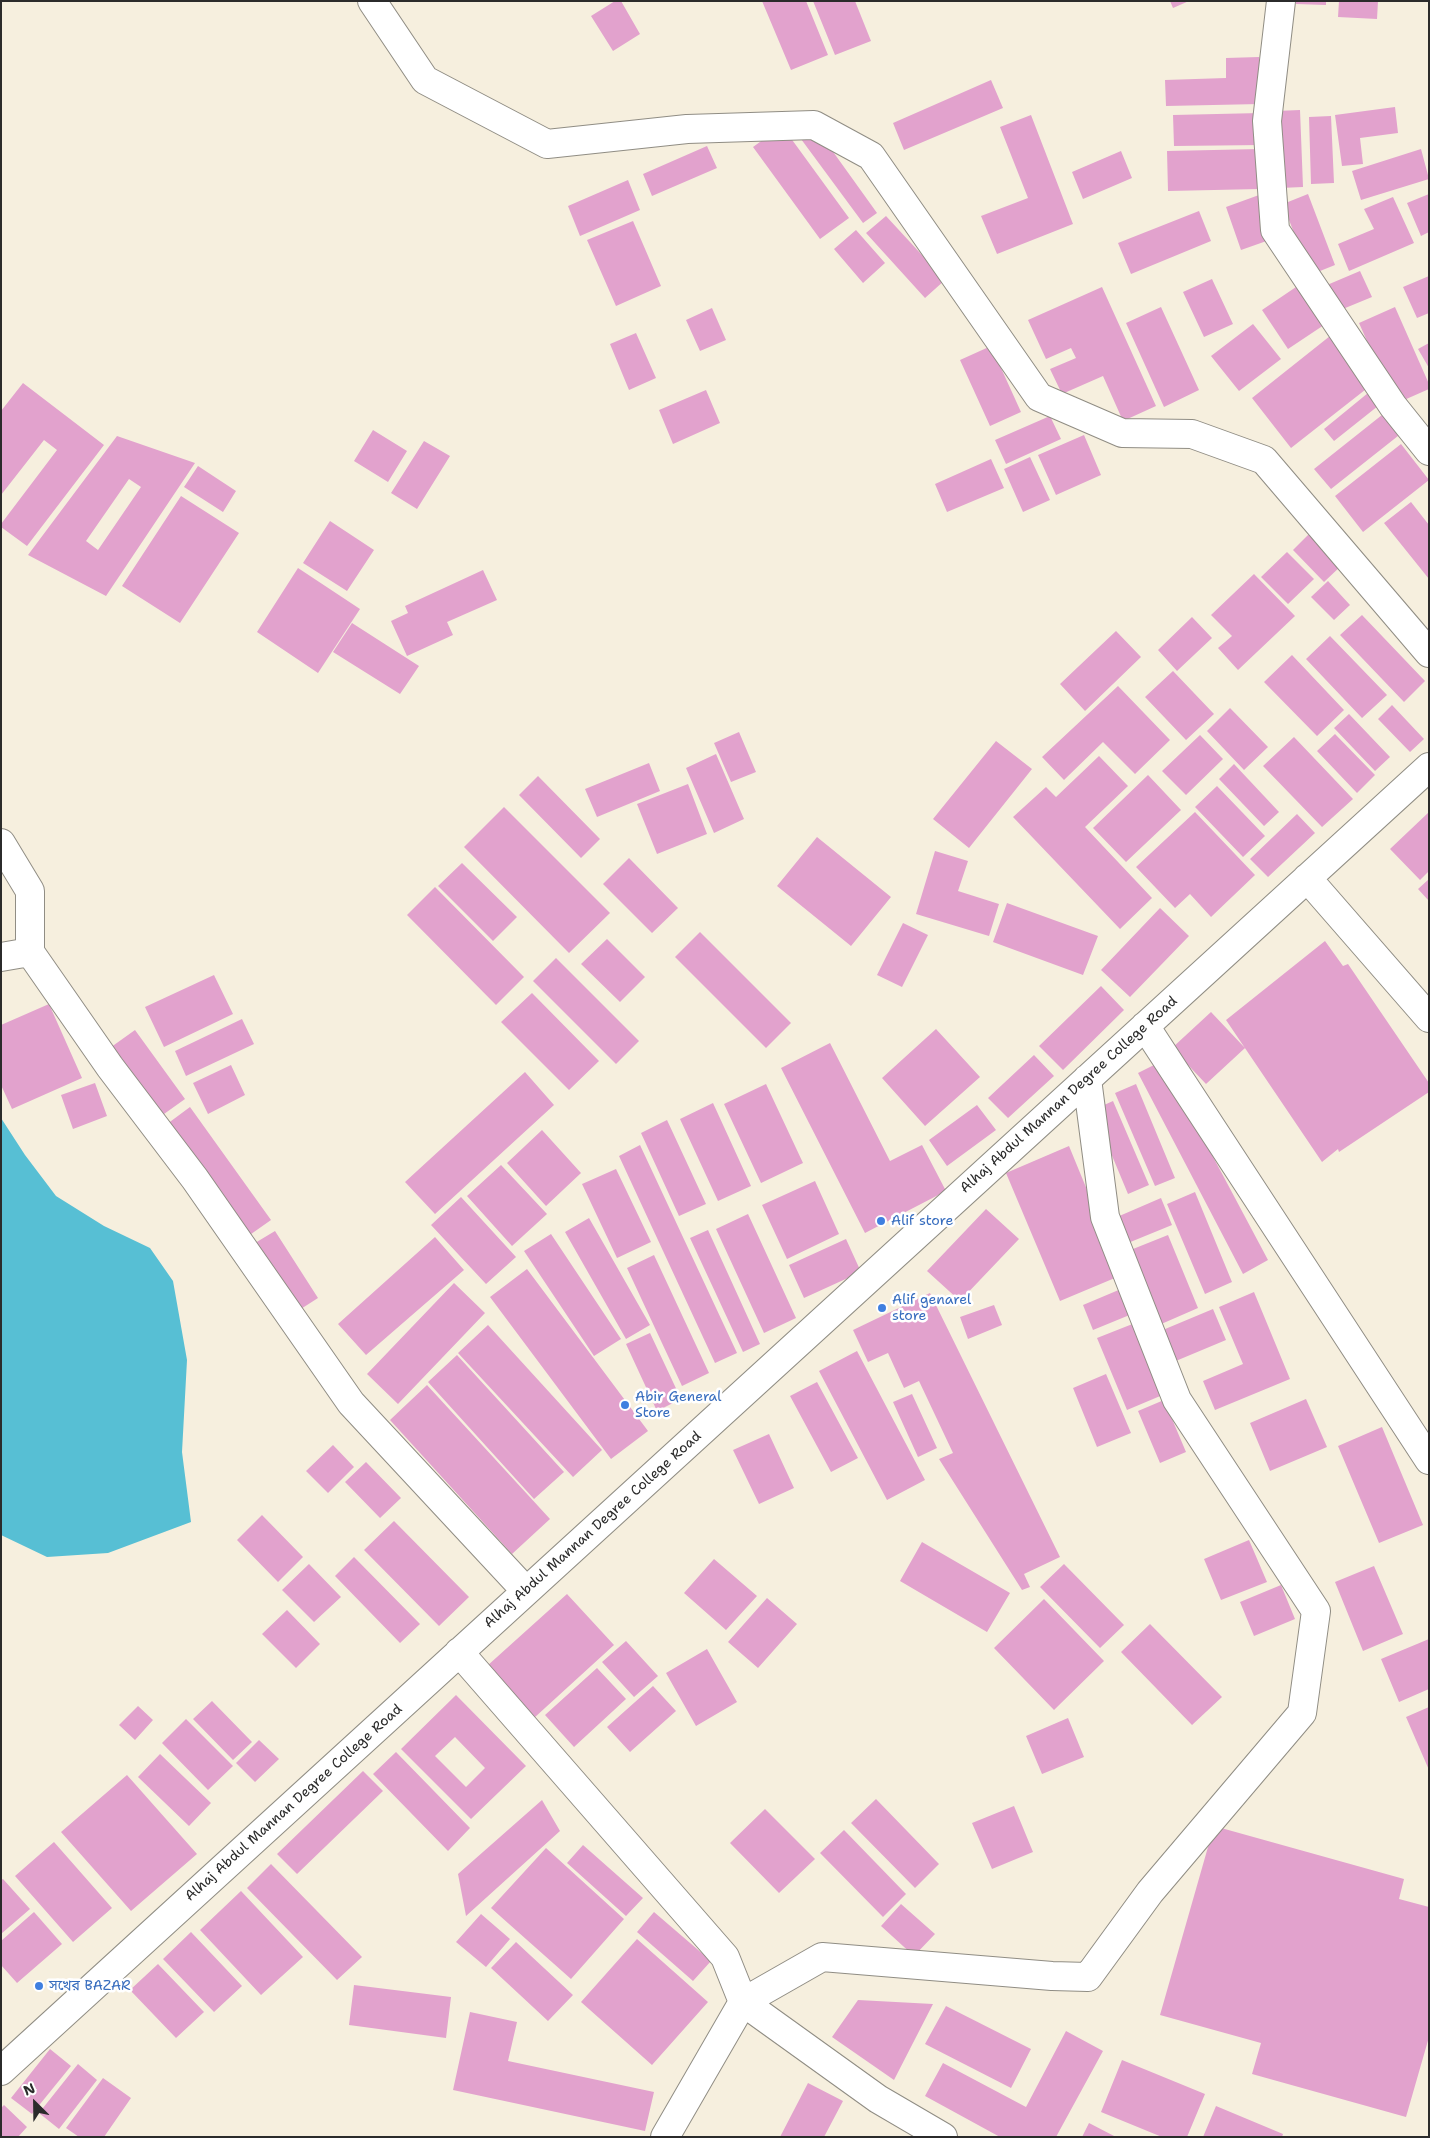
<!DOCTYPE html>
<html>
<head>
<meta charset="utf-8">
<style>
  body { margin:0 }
  #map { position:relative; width:1430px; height:2138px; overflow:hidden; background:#f6efde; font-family:"Shantell Sans",sans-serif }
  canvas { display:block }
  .frame { position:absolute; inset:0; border:2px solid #2b2b2b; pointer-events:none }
  .north { position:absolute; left:10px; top:2078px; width:50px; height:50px; -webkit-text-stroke:4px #fff; paint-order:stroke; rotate:337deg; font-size:14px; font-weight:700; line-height:20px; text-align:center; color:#2b2b2b }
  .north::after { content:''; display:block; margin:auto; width:18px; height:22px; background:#2b2b2b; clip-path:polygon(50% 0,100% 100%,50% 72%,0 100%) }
</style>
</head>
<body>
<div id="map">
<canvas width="1430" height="2138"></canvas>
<div class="frame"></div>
<div class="north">N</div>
</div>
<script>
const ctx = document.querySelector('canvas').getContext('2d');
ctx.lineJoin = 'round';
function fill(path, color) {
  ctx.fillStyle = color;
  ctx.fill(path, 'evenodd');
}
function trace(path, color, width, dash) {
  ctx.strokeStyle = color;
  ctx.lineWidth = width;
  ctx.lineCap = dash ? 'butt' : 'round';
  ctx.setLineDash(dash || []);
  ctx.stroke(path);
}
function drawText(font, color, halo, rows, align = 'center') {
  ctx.font = font + ' "Shantell Sans","Noto Sans Bengali",sans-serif';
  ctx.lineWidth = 5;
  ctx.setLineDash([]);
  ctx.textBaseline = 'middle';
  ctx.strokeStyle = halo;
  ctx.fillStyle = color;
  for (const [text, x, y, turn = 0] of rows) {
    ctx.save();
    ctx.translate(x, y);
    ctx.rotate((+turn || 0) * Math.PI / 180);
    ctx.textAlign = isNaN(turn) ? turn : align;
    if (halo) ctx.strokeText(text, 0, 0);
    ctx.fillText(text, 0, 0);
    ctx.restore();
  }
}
fill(new Path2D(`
  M 1,1118 L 25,1155 L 56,1196 L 104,1226 L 150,1248 L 173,1281 L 187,1360 L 182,1452 L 191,1522 L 108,1553 L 47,1557 L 1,1535 Z`), '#57bfd4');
fill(new Path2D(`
  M 615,1 L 621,1 L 640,34 L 613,51 L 591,16 Z
  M 762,1 L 806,1 L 828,55 L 791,70 Z
  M 813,1 L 855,1 L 871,41 L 835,55 Z
  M 1170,1 L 1189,1 L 1173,8 Z
  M 1296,1 L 1326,1 L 1326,5 L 1296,4 Z
  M 1339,1 L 1378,1 L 1377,19 L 1338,17 Z
  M 1259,57 L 1260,104 L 1166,106 L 1165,80 L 1226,78 L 1226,58 Z
  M 991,80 L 1003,108 L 904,150 L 893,123 Z
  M 1395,107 L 1398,133 L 1360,138 L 1363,164 L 1342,166 L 1335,115 Z
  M 1300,110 L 1303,187 L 1280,188 L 1276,111 Z
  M 1261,113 L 1262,145 L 1174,146 L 1173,115 Z
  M 1031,115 L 1073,224 L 997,254 L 981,216 L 1028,198 L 1000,127 Z
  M 1331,116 L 1334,183 L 1311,184 L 1309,117 Z
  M 782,126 L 849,218 L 820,239 L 753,147 Z
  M 816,128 L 877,213 L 863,223 L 801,139 Z
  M 707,146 L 717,168 L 652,196 L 643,174 Z
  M 1260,149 L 1260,189 L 1168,191 L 1167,151 Z
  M 1421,149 L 1429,179 L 1361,200 L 1352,171 Z
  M 1121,151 L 1132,178 L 1083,199 L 1072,172 Z
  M 628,180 L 640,210 L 580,236 L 568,206 Z
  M 1308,194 L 1335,265 L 1310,275 L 1283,204 Z
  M 1429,194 L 1429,232 L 1421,236 L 1407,203 Z
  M 1259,195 L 1275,238 L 1241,250 L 1226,207 Z
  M 1393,197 L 1414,243 L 1349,271 L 1338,244 L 1374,229 L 1364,209 Z
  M 1199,211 L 1211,241 L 1131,274 L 1118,243 Z
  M 886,216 L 945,280 L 925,298 L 866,233 Z
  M 633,221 L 661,286 L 616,306 L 587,240 Z
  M 856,230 L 885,263 L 863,283 L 834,249 Z
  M 1360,271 L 1372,297 L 1338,311 L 1327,285 Z
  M 1429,276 L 1429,313 L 1417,318 L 1403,287 Z
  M 1212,279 L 1233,324 L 1204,337 L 1183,292 Z
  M 1299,285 L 1324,325 L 1288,349 L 1262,310 Z
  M 1102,287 L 1156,406 L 1123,421 L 1103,376 L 1062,394 L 1050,369 L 1076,358 L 1071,348 L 1046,359 L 1028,320 Z
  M 1161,307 L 1199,390 L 1164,407 L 1126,323 Z
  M 1395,307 L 1429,384 L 1429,389 L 1395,404 L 1359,323 Z
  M 712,308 L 726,340 L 700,351 L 686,320 Z
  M 1253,324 L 1281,359 L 1239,391 L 1211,356 Z
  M 636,333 L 656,378 L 629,390 L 610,344 Z
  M 1330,336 L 1370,386 L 1291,448 L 1252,398 Z
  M 1429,343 L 1429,368 L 1418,349 Z
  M 991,346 L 1021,412 L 990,426 L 960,360 Z
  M 23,383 L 104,445 L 27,546 L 1,527 L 1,524 L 57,450 L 44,440 L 1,495 L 1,411 Z
  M 706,390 L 720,423 L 673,444 L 659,410 Z
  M 1368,393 L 1378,406 L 1334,441 L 1324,429 Z
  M 1387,411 L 1403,432 L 1331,489 L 1314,469 Z
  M 1050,416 L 1061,439 L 1006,464 L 995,440 Z
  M 373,430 L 407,451 L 388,482 L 354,461 Z
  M 1084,435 L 1101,475 L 1056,495 L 1038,455 Z
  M 117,436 L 195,463 L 106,596 L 28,555 ZM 129,479 L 141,487 L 98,550 L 86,541 Z
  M 424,441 L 450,456 L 417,509 L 391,493 Z
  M 1401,444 L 1429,480 L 1363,532 L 1335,496 Z
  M 1030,457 L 1050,500 L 1023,512 L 1004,469 Z
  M 991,459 L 1004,488 L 947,512 L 935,484 Z
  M 198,466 L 236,491 L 223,512 L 184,487 Z
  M 181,496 L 239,533 L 180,623 L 122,586 Z
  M 1411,502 L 1429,525 L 1429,579 L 1384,523 Z
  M 330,521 L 374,550 L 347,591 L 303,563 Z
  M 1311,532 L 1342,565 L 1324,582 L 1293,550 Z
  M 1287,552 L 1314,579 L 1288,604 L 1261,577 Z
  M 298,568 L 360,609 L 318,673 L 257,632 Z
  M 483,570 L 497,600 L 447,622 L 453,635 L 407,656 L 391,621 L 408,613 L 405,606 Z
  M 1254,574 L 1295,616 L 1238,670 L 1218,648 L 1232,636 L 1211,615 Z
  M 1328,581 L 1350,605 L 1334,620 L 1311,597 Z
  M 1362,615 L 1425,681 L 1404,702 L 1340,635 Z
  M 1192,617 L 1212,638 L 1177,671 L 1158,650 Z
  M 352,623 L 419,666 L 400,694 L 333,652 Z
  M 1116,631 L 1141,657 L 1085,711 L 1060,684 Z
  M 1330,636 L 1387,695 L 1362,718 L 1306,659 Z
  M 1292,655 L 1344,710 L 1317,736 L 1264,682 Z
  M 1173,671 L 1214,714 L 1186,740 L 1145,697 Z
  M 1118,686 L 1170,740 L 1135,774 L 1103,742 L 1064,780 L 1042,757 Z
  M 1392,705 L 1424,739 L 1410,752 L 1378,719 Z
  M 1230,708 L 1268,747 L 1244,770 L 1207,731 Z
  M 1349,714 L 1390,757 L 1375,771 L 1334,728 Z
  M 739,732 L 756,772 L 731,782 L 714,743 Z
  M 1335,734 L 1375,775 L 1357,793 L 1317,751 Z
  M 1200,735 L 1223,759 L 1186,795 L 1162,771 Z
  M 1294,737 L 1353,799 L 1322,827 L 1263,766 Z
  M 996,741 L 1032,769 L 969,848 L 933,819 Z
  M 716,754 L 744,819 L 714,833 L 686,768 Z
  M 1099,756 L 1128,786 L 1085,827 L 1152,898 L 1120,929 L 1013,817 L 1046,787 L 1056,797 Z
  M 649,763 L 660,791 L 597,817 L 585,789 Z
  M 1234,764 L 1279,812 L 1264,826 L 1219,779 Z
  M 1148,775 L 1181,810 L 1126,862 L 1093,828 Z
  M 538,776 L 600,839 L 581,858 L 519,795 Z
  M 688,784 L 707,834 L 657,854 L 637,804 Z
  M 1217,786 L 1265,836 L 1243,857 L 1195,807 Z
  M 504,807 L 610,913 L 569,953 L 464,847 Z
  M 1195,812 L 1255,875 L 1211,917 L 1190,894 L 1175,908 L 1136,867 Z
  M 1429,812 L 1429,871 L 1420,880 L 1390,849 Z
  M 1297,814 L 1315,833 L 1268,877 L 1250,859 Z
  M 817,837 L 891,897 L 851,946 L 777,886 Z
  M 935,851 L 968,861 L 958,891 L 999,904 L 989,936 L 916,914 Z
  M 629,858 L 678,908 L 652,933 L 603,884 Z
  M 462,863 L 517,917 L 493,941 L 438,886 Z
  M 1429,879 L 1429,901 L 1418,889 Z
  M 435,887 L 524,977 L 496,1005 L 407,915 Z
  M 1007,903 L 1098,936 L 1083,975 L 993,942 Z
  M 1160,908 L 1189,936 L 1130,997 L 1101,970 Z
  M 903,923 L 928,935 L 902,987 L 877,975 Z
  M 700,932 L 791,1023 L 766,1048 L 675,957 Z
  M 607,939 L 645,977 L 620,1002 L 581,964 Z
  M 1325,941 L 1343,966 L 1348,964 L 1429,1083 L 1429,1092 L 1339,1152 L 1338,1149 L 1322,1162 L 1226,1020 Z
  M 556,958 L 639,1041 L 616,1064 L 533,981 Z
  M 214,975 L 233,1014 L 164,1047 L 145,1007 Z
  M 1101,986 L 1124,1010 L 1063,1070 L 1039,1046 Z
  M 532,993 L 599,1061 L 569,1090 L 501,1022 Z
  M 49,1004 L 82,1078 L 12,1109 L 1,1085 L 1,1025 Z
  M 1211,1012 L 1245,1048 L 1206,1084 L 1172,1048 Z
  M 242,1019 L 254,1044 L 186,1076 L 175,1051 Z
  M 936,1029 L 980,1077 L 925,1126 L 882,1078 Z
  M 135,1030 L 185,1099 L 157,1119 L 107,1050 Z
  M 830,1043 L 890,1161 L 922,1145 L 946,1191 L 865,1233 L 781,1068 Z
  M 1034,1055 L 1054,1076 L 1008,1118 L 988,1098 Z
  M 1162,1061 L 1268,1260 L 1243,1274 L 1138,1073 Z
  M 231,1065 L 245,1095 L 208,1114 L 193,1083 Z
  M 525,1072 L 554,1105 L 435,1214 L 405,1182 Z
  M 95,1083 L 107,1116 L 73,1129 L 61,1095 Z
  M 766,1084 L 803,1163 L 761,1183 L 724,1104 Z
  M 1136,1084 L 1175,1178 L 1155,1186 L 1115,1093 Z
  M 1113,1101 L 1149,1185 L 1128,1194 L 1093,1110 Z
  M 713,1103 L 751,1186 L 718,1201 L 680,1119 Z
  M 977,1105 L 996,1130 L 947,1166 L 929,1140 Z
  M 190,1107 L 271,1220 L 244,1239 L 163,1127 Z
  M 667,1120 L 706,1204 L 679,1216 L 641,1133 Z
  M 542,1130 L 581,1173 L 546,1206 L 507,1163 Z
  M 640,1145 L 737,1353 L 715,1363 L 619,1156 Z
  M 1069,1146 L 1122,1275 L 1060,1301 L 1006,1173 Z
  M 501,1165 L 547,1214 L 512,1246 L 467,1196 Z
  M 616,1169 L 651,1242 L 617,1258 L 582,1184 Z
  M 815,1181 L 839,1234 L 787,1259 L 762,1205 Z
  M 1195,1192 L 1232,1282 L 1205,1294 L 1167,1204 Z
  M 461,1197 L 516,1257 L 486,1284 L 431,1225 Z
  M 1161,1198 L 1172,1225 L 1128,1243 L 1117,1217 Z
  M 986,1209 L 1019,1239 L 960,1301 L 927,1271 Z
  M 748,1214 L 796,1318 L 764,1333 L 716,1229 Z
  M 589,1218 L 650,1325 L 626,1339 L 565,1232 Z
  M 708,1230 L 760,1344 L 743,1352 L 690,1238 Z
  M 275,1231 L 318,1298 L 293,1314 L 250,1246 Z
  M 551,1234 L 621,1339 L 594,1356 L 524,1251 Z
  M 1168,1235 L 1198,1308 L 1159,1325 L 1128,1251 Z
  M 435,1237 L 464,1270 L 366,1355 L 338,1324 Z
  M 846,1239 L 861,1272 L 804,1298 L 789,1265 Z
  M 654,1255 L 709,1373 L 682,1386 L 627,1268 Z
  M 527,1269 L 648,1431 L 611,1459 L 490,1297 Z
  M 454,1283 L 485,1313 L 398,1404 L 367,1374 Z
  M 1121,1289 L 1132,1314 L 1093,1330 L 1083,1305 Z
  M 1254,1292 L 1290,1379 L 1215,1410 L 1203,1381 L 1243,1364 L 1219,1307 Z
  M 930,1293 L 1060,1557 L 1024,1574 L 1030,1587 L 1022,1590 L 939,1459 L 953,1453 L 919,1381 L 904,1388 L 888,1353 L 868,1362 L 853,1330 Z
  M 994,1305 L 1002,1325 L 968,1339 L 960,1317 Z
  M 1213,1309 L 1226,1340 L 1171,1363 L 1158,1332 Z
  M 1135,1323 L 1165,1394 L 1127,1410 L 1097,1338 Z
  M 488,1325 L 602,1450 L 573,1477 L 458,1353 Z
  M 650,1333 L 681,1399 L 657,1411 L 626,1344 Z
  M 857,1351 L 925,1480 L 887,1500 L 819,1371 Z
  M 457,1355 L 564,1472 L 534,1499 L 428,1382 Z
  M 1106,1374 L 1131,1433 L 1097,1447 L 1073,1388 Z
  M 817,1382 L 858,1458 L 831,1472 L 790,1396 Z
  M 427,1385 L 550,1519 L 512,1554 L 390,1420 Z
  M 912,1394 L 937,1448 L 918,1457 L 893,1402 Z
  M 1306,1399 L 1327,1447 L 1270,1471 L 1250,1423 Z
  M 1164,1400 L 1186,1452 L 1160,1463 L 1138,1411 Z
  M 1382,1427 L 1423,1525 L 1379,1543 L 1338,1446 Z
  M 769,1434 L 794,1488 L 759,1504 L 733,1450 Z
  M 333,1445 L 354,1467 L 328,1493 L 306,1471 Z
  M 366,1462 L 401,1498 L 380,1518 L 345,1482 Z
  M 262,1515 L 303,1557 L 278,1582 L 237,1540 Z
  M 394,1521 L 469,1597 L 439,1626 L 364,1550 Z
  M 1249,1540 L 1267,1582 L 1221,1600 L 1204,1559 Z
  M 922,1542 L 1010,1593 L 987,1632 L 900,1581 Z
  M 354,1557 L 420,1624 L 400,1643 L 335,1576 Z
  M 714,1559 L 757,1596 L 726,1630 L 684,1593 Z
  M 309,1564 L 341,1597 L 314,1622 L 282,1590 Z
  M 1064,1564 L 1124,1625 L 1100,1648 L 1040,1587 Z
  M 1374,1566 L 1403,1634 L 1363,1651 L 1335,1582 Z
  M 1281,1585 L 1295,1619 L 1254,1636 L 1240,1602 Z
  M 567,1594 L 614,1645 L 534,1718 L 487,1666 Z
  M 767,1598 L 797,1624 L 758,1668 L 728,1642 Z
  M 1044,1599 L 1104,1661 L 1054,1710 L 994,1648 Z
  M 287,1610 L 320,1644 L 296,1668 L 262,1634 Z
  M 1150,1624 L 1222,1697 L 1192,1725 L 1121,1652 Z
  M 1429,1639 L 1429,1689 L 1399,1702 L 1381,1659 Z
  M 626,1641 L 658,1676 L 634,1697 L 602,1662 Z
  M 707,1649 L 737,1702 L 696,1726 L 666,1673 Z
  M 597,1668 L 626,1699 L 574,1747 L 545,1715 Z
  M 653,1686 L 676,1711 L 630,1752 L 607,1727 Z
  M 456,1695 L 526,1766 L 471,1819 L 401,1749 ZM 455,1737 L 485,1768 L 466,1787 L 435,1756 Z
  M 212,1701 L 252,1742 L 233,1760 L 193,1719 Z
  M 138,1706 L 153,1720 L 135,1740 L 119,1725 Z
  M 1429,1707 L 1429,1770 L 1406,1717 Z
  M 1068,1718 L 1084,1757 L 1042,1774 L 1026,1736 Z
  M 186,1719 L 233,1766 L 208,1790 L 162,1743 Z
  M 259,1740 L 279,1759 L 255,1782 L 236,1763 Z
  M 396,1752 L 470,1828 L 448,1851 L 373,1774 Z
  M 160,1754 L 211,1803 L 189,1826 L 138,1777 Z
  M 363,1771 L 383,1791 L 297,1874 L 277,1854 Z
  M 127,1775 L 197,1854 L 131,1911 L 61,1832 Z
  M 876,1799 L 939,1864 L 915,1888 L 851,1823 Z
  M 542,1800 L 560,1831 L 466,1916 L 458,1874 Z
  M 1014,1806 L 1033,1852 L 992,1869 L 972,1823 Z
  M 765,1809 L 815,1859 L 779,1893 L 730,1843 Z
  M 1214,1826 L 1404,1879 L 1399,1899 L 1429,1907 L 1429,2037 L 1406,2117 L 1252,2074 L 1261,2043 L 1160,2015 Z
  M 844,1830 L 906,1894 L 883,1917 L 820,1853 Z
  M 54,1842 L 112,1908 L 73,1942 L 15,1876 Z
  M 583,1845 L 643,1898 L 626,1916 L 567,1863 Z
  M 546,1848 L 624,1919 L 571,1979 L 491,1908 Z
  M 271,1864 L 362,1957 L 337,1980 L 247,1888 Z
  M 3,1879 L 30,1909 L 1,1934 L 1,1880 Z
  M 241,1891 L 303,1957 L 261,1995 L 200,1930 Z
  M 901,1904 L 935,1934 L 914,1956 L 881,1926 Z
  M 34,1912 L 62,1944 L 17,1983 L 1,1965 L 1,1941 Z
  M 654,1912 L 711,1961 L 693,1981 L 637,1932 Z
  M 481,1914 L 510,1939 L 486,1967 L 456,1942 Z
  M 191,1932 L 242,1986 L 214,2012 L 163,1959 Z
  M 637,1939 L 708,2002 L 652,2065 L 581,2002 Z
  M 516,1942 L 573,1995 L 548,2021 L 491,1968 Z
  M 158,1964 L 204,2012 L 176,2038 L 130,1990 Z
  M 354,1985 L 451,1997 L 446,2038 L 349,2025 Z
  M 858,2000 L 933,2004 L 894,2080 L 832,2037 Z
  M 946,2006 L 1031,2049 L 1011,2088 L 925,2044 Z
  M 470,2012 L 517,2022 L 508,2061 L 654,2092 L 645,2131 L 453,2090 Z
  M 1066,2031 L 1103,2051 L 1056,2137 L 1000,2137 L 925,2096 L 943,2063 L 1026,2107 Z
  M 50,2049 L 71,2066 L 32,2114 L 11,2098 Z
  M 1122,2060 L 1205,2094 L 1187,2137 L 1162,2137 L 1101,2112 Z
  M 78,2064 L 97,2080 L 59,2129 L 39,2113 Z
  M 103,2078 L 131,2098 L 104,2137 L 79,2137 L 66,2128 Z
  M 808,2083 L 843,2101 L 824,2137 L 780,2137 Z
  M 4,2105 L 27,2127 L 18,2137 L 1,2137 L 1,2108 Z
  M 1216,2106 L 1283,2134 L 1282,2137 L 1203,2137 Z
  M 1089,2123 L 1116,2137 L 1082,2137 Z`), '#e2a2cd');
const minor = new Path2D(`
  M 372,1 L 425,80 L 547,144 L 687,129 L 814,125 L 871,156 L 1039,397 L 1122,433 L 1192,434 L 1264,460 L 1429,653
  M 1281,1 L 1267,121 L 1275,230 L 1393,406 L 1429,451
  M 1,843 L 30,891 L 30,952 L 110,1067 L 195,1179 L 351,1403 L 526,1591
  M 1307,878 L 1429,1018
  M 1,957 L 30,952
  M 1145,1026 L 1429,1460
  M 459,1652 L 725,1957 L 743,2002 L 878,2099 L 943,2137
  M 1,2071 L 1429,767
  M 665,2137 L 743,2002 L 822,1957 L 1052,1976 L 1088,1977 L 1150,1892 L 1302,1713 L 1316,1611 L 1177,1400 L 1105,1217 L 1087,1079`);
trace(minor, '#908d84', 30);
trace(minor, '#fff', 28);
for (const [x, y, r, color] of [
  [881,1221,5,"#3f7fe0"],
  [882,1308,5,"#3f7fe0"],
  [625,1405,5,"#3f7fe0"],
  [39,1986,5,"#3f7fe0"]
]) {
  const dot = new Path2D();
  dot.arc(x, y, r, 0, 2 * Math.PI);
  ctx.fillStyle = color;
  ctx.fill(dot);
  trace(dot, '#fff', 2);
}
drawText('14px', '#2b2b2b', '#fff', [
  ["Alhaj Abdul Mannan Degree College Road",1069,1095,-42],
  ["Alhaj Abdul Mannan Degree College Road",593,1530,-42],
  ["Alhaj Abdul Mannan Degree College Road",294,1803,-42]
]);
drawText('14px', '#366cbe', '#fff', [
  ["Alif store",891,1221],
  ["Alif genarel",892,1300],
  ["store",892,1316],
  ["Abir General",635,1397],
  ["Store",635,1413],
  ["সখের BAZAR",49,1986]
], 'left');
</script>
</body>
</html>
